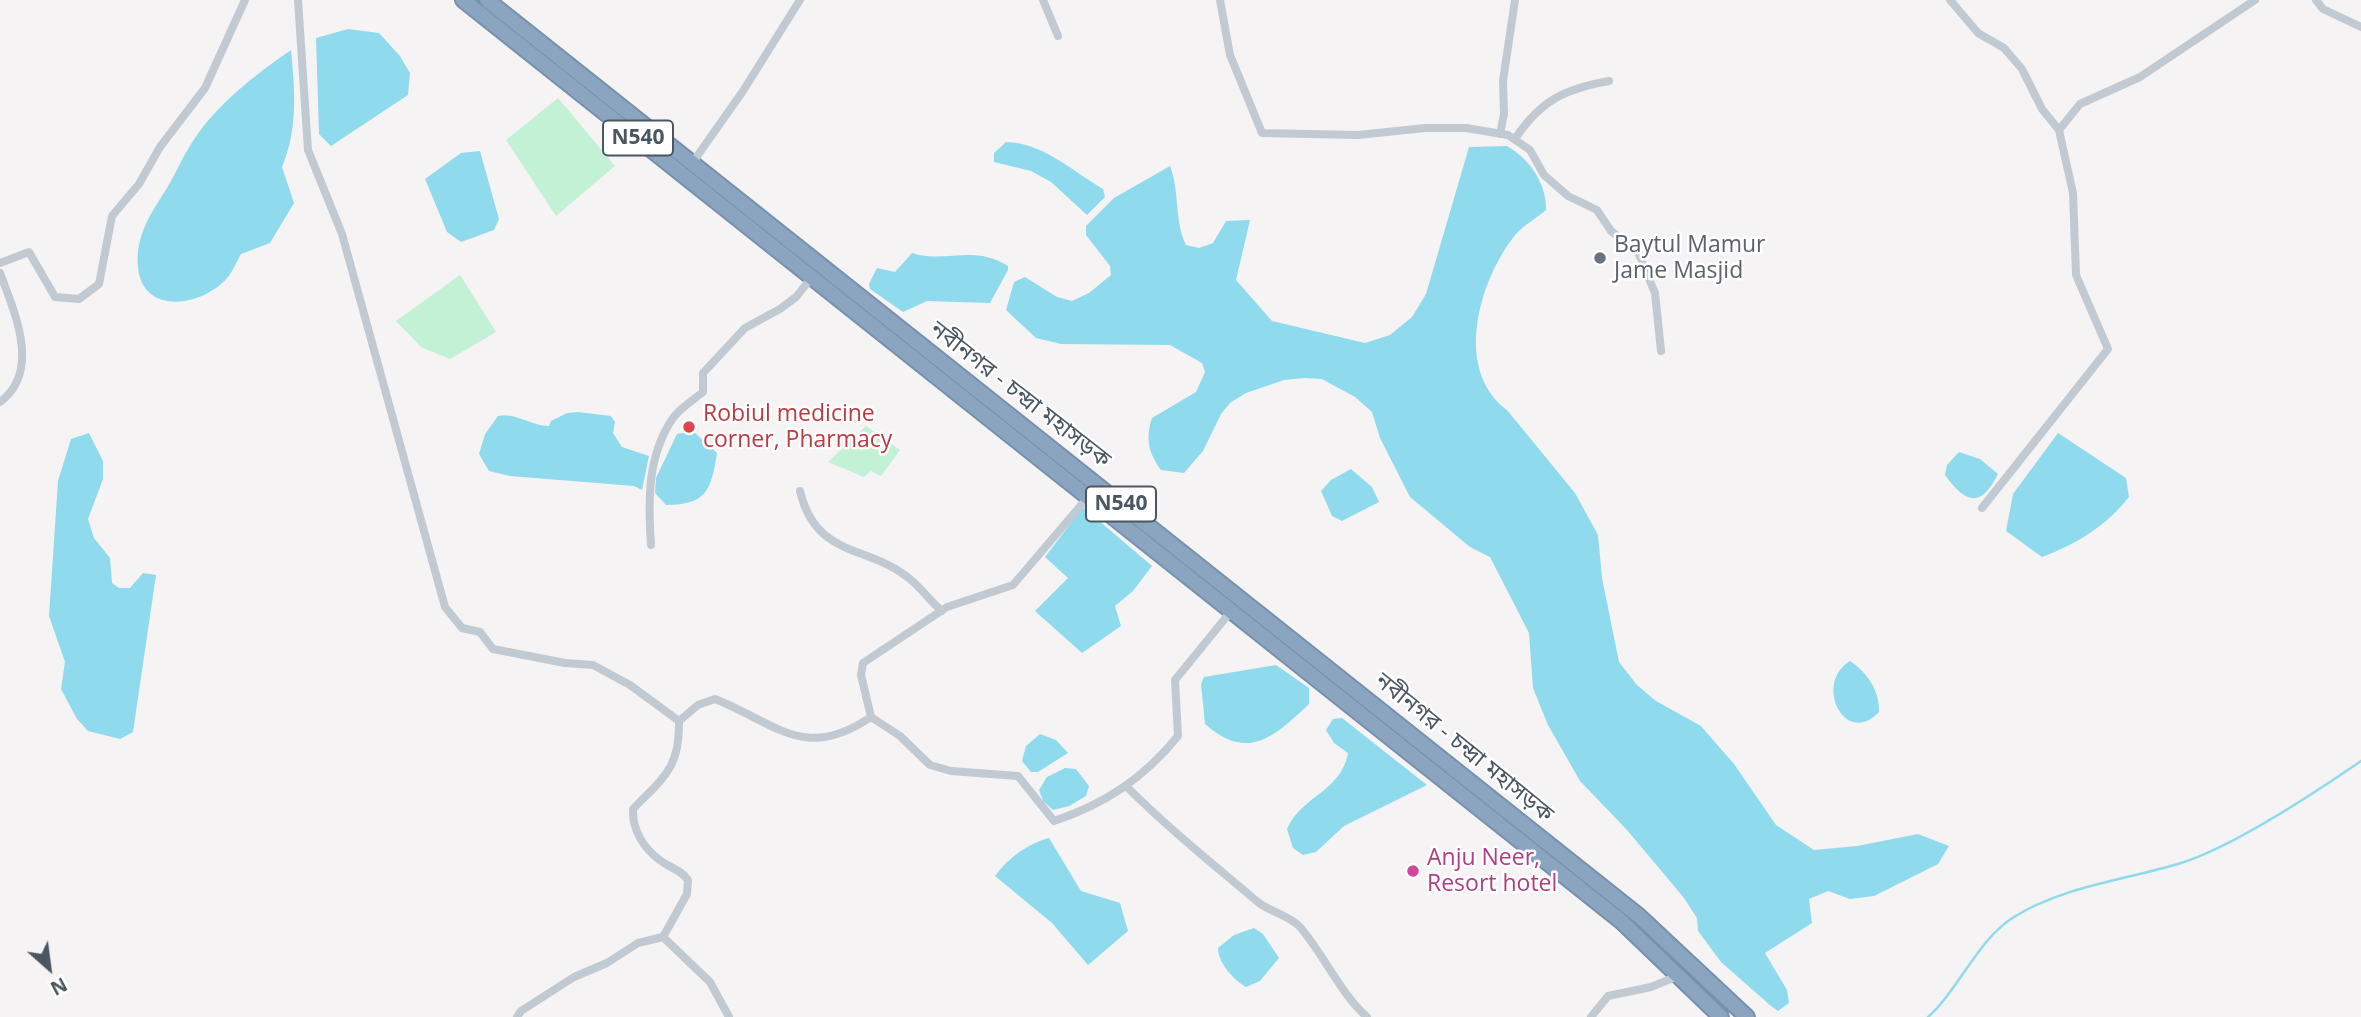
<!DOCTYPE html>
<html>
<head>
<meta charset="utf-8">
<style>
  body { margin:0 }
  #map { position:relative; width:2361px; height:1017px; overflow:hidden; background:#f5f3f3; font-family:"Open Sans",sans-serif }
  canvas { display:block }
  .north { position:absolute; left:14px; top:933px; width:70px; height:70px; -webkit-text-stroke:5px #fff; paint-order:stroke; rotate:152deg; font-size:19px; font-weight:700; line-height:28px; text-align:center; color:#4a5661 }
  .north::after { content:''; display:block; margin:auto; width:24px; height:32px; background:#4a5661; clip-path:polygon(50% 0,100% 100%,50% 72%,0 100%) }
</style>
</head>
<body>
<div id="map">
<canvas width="2361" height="1017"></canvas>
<div class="north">N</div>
</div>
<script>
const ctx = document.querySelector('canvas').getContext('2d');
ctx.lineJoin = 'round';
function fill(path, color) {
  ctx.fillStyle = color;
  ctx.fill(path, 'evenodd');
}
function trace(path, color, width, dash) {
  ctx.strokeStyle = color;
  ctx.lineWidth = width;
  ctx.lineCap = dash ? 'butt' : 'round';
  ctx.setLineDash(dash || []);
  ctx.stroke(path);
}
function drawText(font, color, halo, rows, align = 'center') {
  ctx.font = font + ' "Open Sans","Noto Sans Bengali",sans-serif';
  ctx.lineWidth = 5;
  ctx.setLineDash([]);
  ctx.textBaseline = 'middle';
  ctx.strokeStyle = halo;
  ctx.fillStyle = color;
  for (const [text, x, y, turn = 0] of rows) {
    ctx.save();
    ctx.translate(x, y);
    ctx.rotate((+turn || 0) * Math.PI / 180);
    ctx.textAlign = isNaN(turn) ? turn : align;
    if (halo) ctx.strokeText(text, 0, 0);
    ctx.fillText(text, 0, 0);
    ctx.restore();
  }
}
fill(new Path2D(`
  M 558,98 L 615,166 L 556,216 L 506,140 Z
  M 460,275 L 496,332 L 450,359 L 421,347 L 396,321 Z
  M 866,426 L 900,450 L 881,476 L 871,471 L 864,477 L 828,462 Z`), '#c3f1d5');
fill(new Path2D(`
  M 348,29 L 379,33 L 400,56 L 410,73 L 408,95 L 331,146 L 319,134 L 316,38 Z
  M 291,50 C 295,91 298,129 282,167 L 294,203 L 270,243 L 241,254 C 237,261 233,271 228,277 C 203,307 142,316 138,267 C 135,236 151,213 167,188 C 176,173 183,156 193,141 C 217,104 255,75 291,50 Z
  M 1006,142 C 1044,143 1072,171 1103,189 L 1105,197 L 1087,215 L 1051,182 L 1031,171 L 994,162 L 994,153 Z
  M 1507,146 C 1529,158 1547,184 1546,210 C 1537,218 1524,225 1516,234 C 1480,278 1452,369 1507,410 L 1575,493 L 1598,535 L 1602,578 L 1619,662 L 1637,685 L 1656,701 L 1701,726 L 1734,764 L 1776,825 L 1814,850 L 1857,846 L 1918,834 L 1949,846 L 1938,864 L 1874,896 L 1850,899 L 1828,891 L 1809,899 L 1812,923 L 1765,953 L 1787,990 L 1789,1003 L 1778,1011 L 1771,1006 L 1721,962 L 1698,931 L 1697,918 L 1684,898 L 1627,830 L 1580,781 L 1548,725 L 1533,688 L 1529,633 L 1490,557 L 1470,547 L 1410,497 L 1380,438 L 1372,412 L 1355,397 L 1322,379 L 1304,378 L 1284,380 L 1246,393 L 1230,403 L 1221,414 L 1203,451 L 1184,473 L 1161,470 C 1149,454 1145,439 1152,418 L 1196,392 L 1205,372 L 1202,363 L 1170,345 L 1061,344 L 1036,338 L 1006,310 L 1014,282 L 1025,277 L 1057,297 L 1072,301 L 1089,293 L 1111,275 L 1110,266 L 1086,235 L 1086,226 L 1114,198 L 1170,166 C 1180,192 1174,220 1186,245 L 1199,248 L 1213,243 L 1226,221 L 1250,220 L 1236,280 L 1272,321 L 1365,343 L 1390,335 L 1412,317 L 1426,294 L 1469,147 Z
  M 480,151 L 499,219 L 494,230 L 461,242 L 447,232 L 425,179 L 461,153 Z
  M 912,253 C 946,264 973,244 1008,266 L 1008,270 L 990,303 L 927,301 L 903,312 L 870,289 L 869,284 L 877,268 L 895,272 Z
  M 578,412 L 611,416 L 615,422 L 613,433 L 622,447 L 649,456 L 642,490 L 634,486 L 510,476 L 489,471 L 479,454 L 485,434 L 498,416 C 516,412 530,426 549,426 L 551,421 L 567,413 Z
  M 693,431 L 717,453 C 711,490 707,505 666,505 L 655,493 L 656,478 L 677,434 Z
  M 89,433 L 103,461 L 103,479 L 88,519 L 94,538 L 110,558 L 112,583 L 119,588 L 130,588 L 143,573 L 156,575 L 133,732 L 120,739 L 88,731 L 77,719 L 61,689 L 65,662 L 49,616 L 58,481 L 71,439 Z
  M 2058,433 L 2126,478 L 2129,497 C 2106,526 2077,544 2042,557 L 2006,531 L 2013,494 Z
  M 1959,452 L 1980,459 L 1998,474 C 1981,508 1966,504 1945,475 L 1947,465 Z
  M 1351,469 L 1372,487 L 1379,502 L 1342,521 L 1332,516 L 1321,491 L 1331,480 Z
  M 1083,507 L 1152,566 L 1133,591 L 1115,606 L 1121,626 L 1082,653 L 1035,611 L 1068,578 L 1045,557 Z
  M 1850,661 C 1867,672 1880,691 1879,712 C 1845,748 1813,683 1850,661 Z
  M 1276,665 L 1309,688 L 1309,704 C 1274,737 1248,762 1205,724 L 1201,684 L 1204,677 Z
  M 1342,718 L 1427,785 L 1344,826 L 1316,852 L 1303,855 L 1293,848 L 1287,829 C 1302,795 1341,792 1348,753 L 1334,743 L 1326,730 L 1333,719 Z
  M 1040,734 L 1056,740 L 1068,753 L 1038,772 L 1031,772 L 1022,761 L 1026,746 Z
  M 1065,768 L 1076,769 L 1089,786 L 1086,796 L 1069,806 L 1053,810 L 1043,801 L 1039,790 L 1047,777 Z
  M 1049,838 L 1081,891 L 1120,903 L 1128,931 L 1088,965 L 1052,923 L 995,876 C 1008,858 1027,844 1049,838 Z
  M 1254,928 L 1263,934 L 1279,958 L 1260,981 L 1246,987 C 1233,979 1218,963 1218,948 L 1234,935 Z`), '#90daee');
trace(new Path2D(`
  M 1928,1017 C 1960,988 1978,939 2014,917 C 2064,886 2126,880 2181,863 C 2235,846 2313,794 2361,761`), '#90daee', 2.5);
const highway = new Path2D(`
  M 463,0 L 1622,922 L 1721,1017
  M 487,0 L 1639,916 L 1747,1017`);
trace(highway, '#7690ad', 18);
trace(new Path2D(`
  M 298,0 L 308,150 L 342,234 L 445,607 L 462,628 L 480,632 L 493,649 L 565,663 L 593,665 L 630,685 L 679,721
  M 1043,0 L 1058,36
  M 1220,0 L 1230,55 L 1262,133 L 1358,135 L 1425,128 L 1466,128 L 1508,135 L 1530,150 L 1544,175 L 1568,196 L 1597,210 L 1611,231 L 1638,252 L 1655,293 L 1661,351
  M 1950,0 L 1978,33 L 2004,48 L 2022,69 L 2042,109 L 2059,130 L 2073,193 L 2076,275 L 2108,349 L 1982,508
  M 2316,0 L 2323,9 L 2361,27
  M 2059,130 L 2080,104 L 2140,77 L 2255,0
  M 1500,134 L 1504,114 L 1503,81 L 1515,0
  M 1515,139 C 1540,101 1564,89 1609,81
  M 693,162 L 743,91 L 800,0
  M 0,263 L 29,252 L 55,297 L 79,299 L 99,284 L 112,216 L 139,184 L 160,147 L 205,88 L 245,0
  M 0,273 C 14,311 42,371 0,402
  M 800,491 C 816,559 869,544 911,580 C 922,589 930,601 942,611
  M 651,545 C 648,501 647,456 673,418 C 680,408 693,400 703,392 L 703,373 L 745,328 L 780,309 L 796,297 L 812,277
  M 871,717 L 900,736 L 930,765 L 951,771 L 1018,776 L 1054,821 C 1105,804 1144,778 1178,736 L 1175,680 L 1232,610
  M 1126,786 C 1168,828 1214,865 1259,903 C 1271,912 1290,916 1300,927 C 1324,955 1340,993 1367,1017
  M 663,937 L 710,982 L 729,1017
  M 517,1017 L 521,1011 L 574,977 L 607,963 L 638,943 L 663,937 L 687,894 L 688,880 C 680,869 672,869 661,861 C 644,849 632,830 633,809 C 664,777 680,768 679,721 L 698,705 L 715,699 C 778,724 804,762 871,717 L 861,675 L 863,663 L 947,607 L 1013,585 L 1088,497
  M 1591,1017 L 1608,996 L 1651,987 L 1678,976`), '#c1cad2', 8);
trace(highway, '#8ba5c1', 14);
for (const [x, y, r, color] of [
  [1600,258,7,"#6b7280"],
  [689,427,7,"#e0444e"],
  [1413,871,7,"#d1479c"]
]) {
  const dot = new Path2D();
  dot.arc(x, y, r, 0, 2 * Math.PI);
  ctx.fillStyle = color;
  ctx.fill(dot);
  trace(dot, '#fff', 2.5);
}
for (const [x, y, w] of [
  [638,138,70],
  [1121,504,70]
]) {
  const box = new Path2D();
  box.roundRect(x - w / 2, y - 17.5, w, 35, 5);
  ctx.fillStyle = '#fff';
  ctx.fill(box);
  trace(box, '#4a5661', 2);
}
drawText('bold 21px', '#4a5661', null, [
  ["N540",638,138],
  ["N540",1121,504]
]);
drawText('23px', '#5b616d', '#fff', [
  ["Baytul Mamur",1614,245],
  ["Jame Masjid",1614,271]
], 'left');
drawText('23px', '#4a5661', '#fff', [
  ["নবীনগর - চন্দ্রা মহাসড়ক",1020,395,38],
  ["নবীনগর - চন্দ্রা মহাসড়ক",1464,748,39]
]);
drawText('23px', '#be3a42', '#fff', [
  ["Robiul medicine",703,414],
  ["corner, Pharmacy",703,440]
], 'left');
drawText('23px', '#b23c85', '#fff', [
  ["Anju Neer,",1427,858],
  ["Resort hotel",1427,884]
], 'left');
</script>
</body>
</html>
